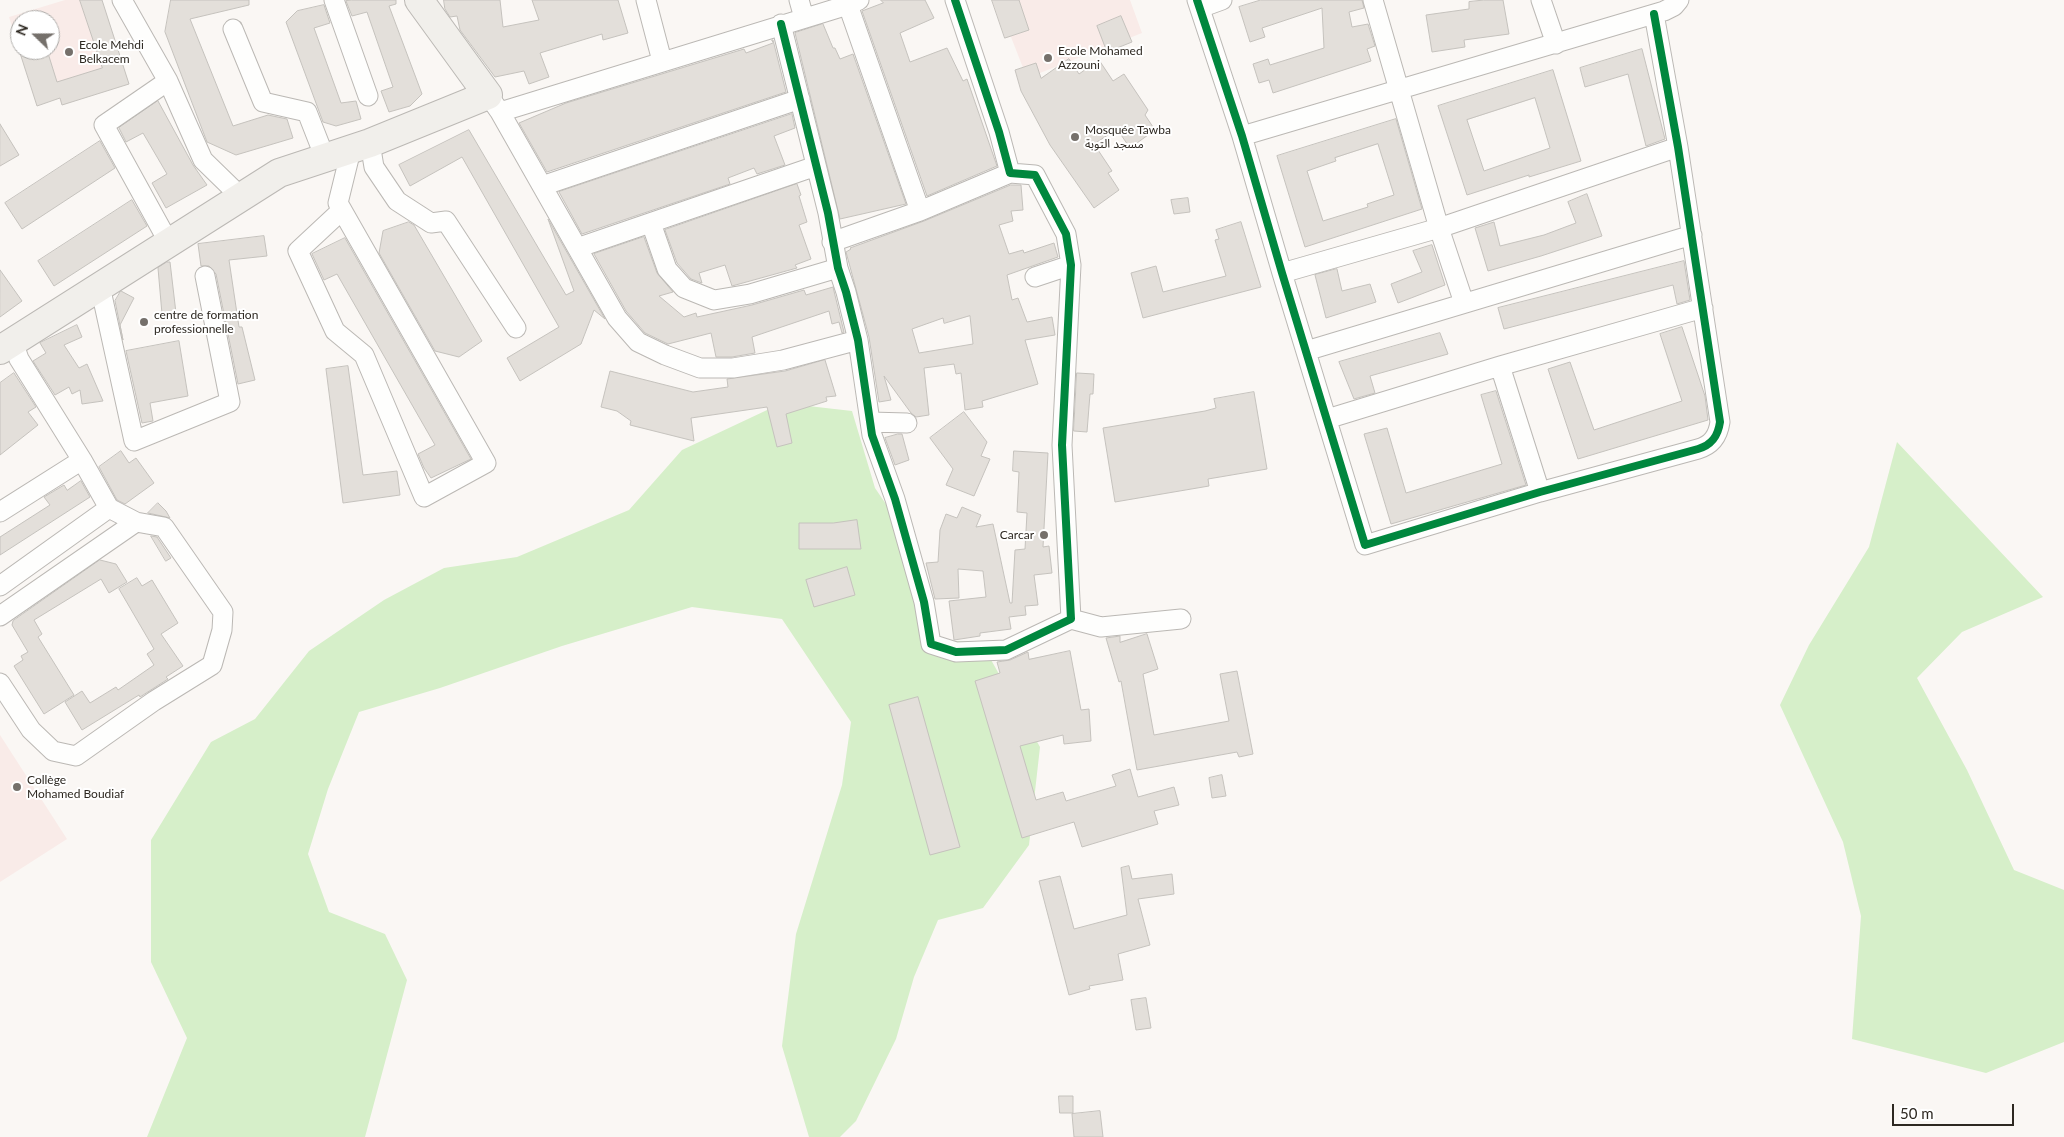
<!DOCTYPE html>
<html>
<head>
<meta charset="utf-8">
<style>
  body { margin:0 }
  #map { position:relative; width:2064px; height:1137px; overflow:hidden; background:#faf7f4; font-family:Lato,sans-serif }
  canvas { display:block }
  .north { position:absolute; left:10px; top:10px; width:50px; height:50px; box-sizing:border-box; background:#fff; border:1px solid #aba9a6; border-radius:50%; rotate:292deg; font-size:14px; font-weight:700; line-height:20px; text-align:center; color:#2d2821 }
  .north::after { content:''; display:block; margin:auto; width:18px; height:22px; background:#75706b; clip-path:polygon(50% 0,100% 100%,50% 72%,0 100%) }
  .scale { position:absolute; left:1892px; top:1104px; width:122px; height:22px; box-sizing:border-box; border:2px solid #2d2821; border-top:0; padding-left:6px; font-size:15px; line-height:18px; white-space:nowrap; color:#2d2821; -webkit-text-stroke:4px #fff; paint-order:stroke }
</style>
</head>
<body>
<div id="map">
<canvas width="2064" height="1137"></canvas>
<div class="north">N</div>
<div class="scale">50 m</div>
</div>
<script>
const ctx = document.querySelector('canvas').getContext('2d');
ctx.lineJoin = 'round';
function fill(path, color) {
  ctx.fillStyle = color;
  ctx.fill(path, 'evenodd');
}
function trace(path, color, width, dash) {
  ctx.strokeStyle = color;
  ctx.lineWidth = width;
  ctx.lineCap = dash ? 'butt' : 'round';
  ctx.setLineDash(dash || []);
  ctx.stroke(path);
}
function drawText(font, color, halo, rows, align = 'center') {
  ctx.font = font + ' Lato,"Noto Sans Arabic",sans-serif';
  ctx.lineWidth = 4;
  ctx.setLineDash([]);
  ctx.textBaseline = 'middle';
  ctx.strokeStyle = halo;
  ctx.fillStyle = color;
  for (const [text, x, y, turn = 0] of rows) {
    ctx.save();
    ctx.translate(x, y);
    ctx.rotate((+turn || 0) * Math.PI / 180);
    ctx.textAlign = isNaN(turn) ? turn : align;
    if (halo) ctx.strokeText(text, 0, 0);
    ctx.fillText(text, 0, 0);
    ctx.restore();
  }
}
fill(new Path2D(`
  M 65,0 L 102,0 L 129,84 L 62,105 L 59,98 L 37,106 L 9,17 ZM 20,20 L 50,20 L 50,50 L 20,50 Z
  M 992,0 L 1130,0 L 1142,33 L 1027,78 L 1011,37 L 1005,38 Z
  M 0,735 L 67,839 L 0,882 Z`), '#f9ebe8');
fill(new Path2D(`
  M 782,403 L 852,411 L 875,488 L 907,535 L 925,640 L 981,642 L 1040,747 L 1029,845 L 983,908 L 938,920 L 914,977 L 896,1039 L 856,1121 L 840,1137 L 809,1137 L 782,1046 L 796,934 L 842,785 L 851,722 L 782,619 L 692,607 L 562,646 L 440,688 L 359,712 L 328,789 L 308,854 L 329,912 L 385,934 L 407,980 L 365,1137 L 147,1137 L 187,1038 L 151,962 L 151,840 L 211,742 L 255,719 L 309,651 L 384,600 L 444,568 L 517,557 L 629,510 L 682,450 Z
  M 1897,442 L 2043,597 L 1962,632 L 1917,678 L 1967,770 L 2014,870 L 2064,890 L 2064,1042 L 1986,1073 L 1852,1039 L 1861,916 L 1843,842 L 1780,705 L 1809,645 L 1869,547 Z`), '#d6efc9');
const building = new Path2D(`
  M 80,0 L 102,0 L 129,84 L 62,105 L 60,98 L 37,106 L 20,53 L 29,50 L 47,50 L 57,82 L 102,68 Z
  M 171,0 L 249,0 L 249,5 L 190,19 L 233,126 L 268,115 L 287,119 L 293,138 L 236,155 L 207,142 L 165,32 Z
  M 352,0 L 396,0 L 396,4 L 389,6 L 422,94 L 410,106 L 389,112 L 381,91 L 393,87 L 367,12 L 352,16 L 346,1 Z
  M 444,0 L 500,0 L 503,27 L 539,20 L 532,0 L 618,0 L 628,33 L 603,40 L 602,34 L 540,53 L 549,77 L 529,84 L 524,71 L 495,77 L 460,30 L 457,16 L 450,17 L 445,9 Z
  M 881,0 L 925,0 L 934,18 L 900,33 L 910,62 L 947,48 L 963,81 L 967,79 L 997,166 L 927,196 L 862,11 L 883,3 Z
  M 992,0 L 1019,0 L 1029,30 L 1005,38 Z
  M 1261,0 L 1362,0 L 1364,8 L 1349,12 L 1352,27 L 1368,24 L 1375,46 L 1367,49 L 1371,61 L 1273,93 L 1269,80 L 1259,83 L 1253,64 L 1268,59 L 1270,65 L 1324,48 L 1322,8 L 1262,28 L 1265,37 L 1250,42 L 1239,7 Z
  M 1484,0 L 1503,0 L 1509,34 L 1464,40 L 1465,47 L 1432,52 L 1426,15 L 1469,9 L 1469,2 Z
  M 324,5 L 330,23 L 314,28 L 341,103 L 356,101 L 361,119 L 336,126 L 323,122 L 286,22 L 297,11 Z
  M 1121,16 L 1132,42 L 1107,52 L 1097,26 Z
  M 823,24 L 833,48 L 835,48 L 840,59 L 853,54 L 906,204 L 840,219 L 795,33 Z
  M 772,40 L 773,40 L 786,92 L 547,172 L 519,123 L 566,103 L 744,49 L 746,53 L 773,43 Z
  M 1642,49 L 1665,139 L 1646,146 L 1628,74 L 1585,87 L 1580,68 Z
  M 1069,59 L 1079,74 L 1099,60 L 1113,81 L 1124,74 L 1148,110 L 1145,115 L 1155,130 L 1130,148 L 1117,129 L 1094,144 L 1112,171 L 1108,173 L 1119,190 L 1094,208 L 1050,145 L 1021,91 L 1015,70 L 1036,63 L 1041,78 Z
  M 1553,70 L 1581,161 L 1529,177 L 1529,175 L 1467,195 L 1438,106 ZM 1535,98 L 1550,148 L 1484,171 L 1467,120 Z
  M 158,101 L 193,165 L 207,185 L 166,208 L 152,183 L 167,174 L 143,133 L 126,142 L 119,128 Z
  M 792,114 L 795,128 L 774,136 L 785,165 L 757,174 L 754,168 L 728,178 L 730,184 L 582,234 L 559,192 Z
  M 1396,119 L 1422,209 L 1305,247 L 1277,156 ZM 1378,144 L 1394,195 L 1367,204 L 1368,207 L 1323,221 L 1307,171 L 1336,161 L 1335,158 Z
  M 0,124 L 19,155 L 0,166 Z
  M 469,130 L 566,295 L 574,291 L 548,219 L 605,319 L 594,310 L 581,344 L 520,381 L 507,358 L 559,327 L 462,157 L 410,186 L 399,165 Z
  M 100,141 L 115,168 L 22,229 L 5,203 Z
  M 797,184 L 801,195 L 799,196 L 807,222 L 799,225 L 811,259 L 795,265 L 797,268 L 732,286 L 725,265 L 699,273 L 702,283 L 691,279 L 677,263 L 665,230 Z
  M 1011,185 L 1021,185 L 1023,210 L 1011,211 L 1013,221 L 999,225 L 1009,254 L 1023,250 L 1024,253 L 1054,243 L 1058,257 L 1007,275 L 1012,300 L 1018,298 L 1027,322 L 1052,317 L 1055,335 L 1025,340 L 1038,384 L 982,401 L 983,407 L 965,410 L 961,373 L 956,374 L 954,364 L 924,368 L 929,415 L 916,417 L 911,413 L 884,376 L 891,400 L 879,402 L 869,337 L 846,252 L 851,249 L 850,248 L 924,221 ZM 970,316 L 973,344 L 919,353 L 912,329 L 943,318 L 944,323 Z
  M 1587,194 L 1602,236 L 1541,256 L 1488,271 L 1475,228 L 1494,222 L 1500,246 L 1544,235 L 1576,223 L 1568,202 Z
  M 1188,198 L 1190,212 L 1174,214 L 1171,200 Z
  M 132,200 L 147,226 L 54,286 L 38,261 Z
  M 409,222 L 414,225 L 482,341 L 459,357 L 435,351 L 379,253 L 383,231 Z
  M 1241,222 L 1261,287 L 1143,318 L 1131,273 L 1156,266 L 1163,292 L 1226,276 L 1215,240 L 1219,239 L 1216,230 Z
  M 264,236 L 267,256 L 229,260 L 239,327 L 242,327 L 255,380 L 238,384 L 216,274 L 209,266 L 201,266 L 198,244 Z
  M 644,237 L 657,273 L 673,292 L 659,296 L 684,317 L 696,313 L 697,317 L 752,305 L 804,290 L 806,295 L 833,287 L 844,332 L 842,333 L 839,322 L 832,324 L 829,311 L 752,337 L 755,353 L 732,357 L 716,357 L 711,333 L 668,344 L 645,333 L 626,311 L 594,254 Z
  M 345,238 L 471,459 L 431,478 L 424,468 L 418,454 L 435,445 L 337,274 L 324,280 L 312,254 Z
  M 1432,245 L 1445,285 L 1398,303 L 1391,284 L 1422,272 L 1413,251 Z
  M 1684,261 L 1690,300 L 1677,304 L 1673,285 L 1504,329 L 1498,308 Z
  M 167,262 L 170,262 L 176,313 L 162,314 L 158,268 Z
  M 1337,269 L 1342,291 L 1370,284 L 1376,302 L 1326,318 L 1315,275 Z
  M 0,270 L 22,301 L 0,317 Z
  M 121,291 L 134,298 L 120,325 L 123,340 L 115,301 Z
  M 77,325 L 82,337 L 64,345 L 79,368 L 87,364 L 103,401 L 82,404 L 80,390 L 72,394 L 69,387 L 55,395 L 33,361 L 46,353 L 40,343 Z
  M 1682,327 L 1705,396 L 1708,420 L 1578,459 L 1548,369 L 1570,362 L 1594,430 L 1682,401 L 1660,334 Z
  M 1440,333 L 1448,354 L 1370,376 L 1375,393 L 1354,399 L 1339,362 Z
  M 179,341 L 188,396 L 150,403 L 153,421 L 142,423 L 126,351 Z
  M 825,360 L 836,396 L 826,397 L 827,401 L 786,414 L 792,443 L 777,447 L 767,407 L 691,418 L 694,441 L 630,425 L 631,421 L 617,411 L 601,407 L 610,371 L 693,392 L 728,387 L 727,379 L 785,371 Z
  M 348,366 L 363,475 L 397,471 L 400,495 L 343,503 L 326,369 Z
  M 14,373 L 36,407 L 28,412 L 38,425 L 0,455 L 0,383 Z
  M 1077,373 L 1094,374 L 1093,394 L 1090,394 L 1087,432 L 1074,431 Z
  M 1496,391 L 1526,485 L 1391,524 L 1364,434 L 1387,428 L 1406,493 L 1502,464 L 1481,395 Z
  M 1254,392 L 1267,469 L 1208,479 L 1209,486 L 1115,502 L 1103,428 L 1205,411 L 1216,408 L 1214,399 Z
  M 964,412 L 987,442 L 981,456 L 990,459 L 974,496 L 946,485 L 953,469 L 930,438 Z
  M 898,434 L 902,434 L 909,460 L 895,465 L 885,438 Z
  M 121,451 L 129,463 L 136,458 L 154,483 L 125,504 L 117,500 L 99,467 Z
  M 1014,451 L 1048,453 L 1043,547 L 1049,546 L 1052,573 L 1034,575 L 1038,605 L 1025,606 L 1026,615 L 1009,617 L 1011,629 L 980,633 L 980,636 L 954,640 L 949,601 L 986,597 L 983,571 L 958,569 L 959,598 L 935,599 L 926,563 L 938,562 L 940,530 L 946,514 L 957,518 L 962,507 L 981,515 L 976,527 L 993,524 L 1010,603 L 1012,603 L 1015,550 L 1025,549 L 1027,513 L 1017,512 L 1019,472 L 1013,471 Z
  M 81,481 L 90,497 L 0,555 L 0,537 L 50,505 L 44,497 L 64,485 L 67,490 Z
  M 158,503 L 166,511 L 170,518 L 148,513 Z
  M 857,520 L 861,549 L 799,549 L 799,523 L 833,523 Z
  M 151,536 L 157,537 L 171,558 L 166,561 Z
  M 100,560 L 116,564 L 127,582 L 109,593 L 101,579 L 34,620 L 42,634 L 38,637 L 74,695 L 44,714 L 14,666 L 23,660 L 21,656 L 28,652 L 12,625 L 13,621 Z
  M 847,567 L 855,595 L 814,607 L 806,580 Z
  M 137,578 L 142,586 L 152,580 L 178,623 L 161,634 L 183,666 L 166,677 L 168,679 L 140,697 L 139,695 L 82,730 L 65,702 L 82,691 L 90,703 L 116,687 L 118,690 L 154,665 L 147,654 L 154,649 L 119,589 Z
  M 1147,634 L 1158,669 L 1143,674 L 1154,735 L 1229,721 L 1220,674 L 1237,671 L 1253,754 L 1239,757 L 1237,752 L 1137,770 L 1121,681 L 1119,682 L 1106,638 L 1120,636 L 1120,642 Z
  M 1070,651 L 1081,710 L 1089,709 L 1091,741 L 1064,744 L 1063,735 L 1020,746 L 1036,800 L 1063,792 L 1066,801 L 1116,786 L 1112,775 L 1130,769 L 1138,797 L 1174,787 L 1179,805 L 1154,811 L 1158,824 L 1082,847 L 1074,822 L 1022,838 L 975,681 L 1000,673 L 997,662 L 1010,660 L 1028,652 L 1029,659 Z
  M 918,697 L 960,847 L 930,855 L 889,705 Z
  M 1222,775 L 1226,796 L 1212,798 L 1209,778 Z
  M 1129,866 L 1132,879 L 1172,874 L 1174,894 L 1138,899 L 1150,945 L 1118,954 L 1123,980 L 1089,986 L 1090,989 L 1069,995 L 1039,881 L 1060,876 L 1074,929 L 1127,915 L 1121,868 Z
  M 1146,998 L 1151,1028 L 1136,1030 L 1131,1000 Z
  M 1059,1096 L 1073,1096 L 1073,1113 L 1060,1113 Z
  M 1100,1111 L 1103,1137 L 1074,1137 L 1072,1114 Z`);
fill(building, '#e3dfda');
trace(building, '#c5c2bd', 1);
const street = new Path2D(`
  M 122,0 L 168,81 L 203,160 L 241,197
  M 334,0 L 368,96
  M 646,0 L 662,61
  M 799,0 L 804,18
  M 1197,0 L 1242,136 L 1282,273 L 1365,545 L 1540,492 L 1698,449 C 1712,445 1718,436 1720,422 L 1678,147 L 1654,14
  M 1373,0 L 1439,228 L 1464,303
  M 1541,0 L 1556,44
  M 848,5 L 920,211
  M 1200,8 L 1222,0
  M 781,24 L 828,213 L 838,268 L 846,292 L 858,340 L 872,435 L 895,499 L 924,602 L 931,644 L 956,652 L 1006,650 L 1071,619 L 1062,445 L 1071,265 L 1066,234 L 1035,175 L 1010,173 L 999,132 L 955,0
  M 233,29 L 263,102 L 307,112 L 325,158
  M 168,81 L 104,125 L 169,243
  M 488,95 L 500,112 L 617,318 L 638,342 L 665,355 L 700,368 L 733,368 L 783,360 L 858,340
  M 500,112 L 848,5 L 859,0
  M 1242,136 L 1664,11 L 1674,6 L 1679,0
  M 370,143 L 374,167 L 397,201 L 431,223 L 446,221 L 516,328
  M 542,186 L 800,99
  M 342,210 L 298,251 L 335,331 L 364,355 L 424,497 L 486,463 L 338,203 L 351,150
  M 651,223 L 667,269 L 684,288 L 714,300 L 750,294 L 838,268
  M 832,242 L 920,211 L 1010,173
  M 577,248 L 816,166
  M 1282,273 L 1439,228 L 1678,147
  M 1035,277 L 1071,265
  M 100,286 L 134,441 L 230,402 L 205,276
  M 1306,351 L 1692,235
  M 1500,366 L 1540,492
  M 1327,419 L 1500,366 L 1703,308
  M 870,422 L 907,423
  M 0,512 L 82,460
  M 0,586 L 109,508
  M 0,616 L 136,522
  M 1071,619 L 1101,627 L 1181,619
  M 0,683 L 31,730 L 53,751 L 76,756 L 154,701 L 212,665 L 222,630 L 223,612 L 164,527 L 136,522 L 109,508 L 82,460 L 19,359 L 13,342`);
const secondary = new Path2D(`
  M 0,350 L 279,173 L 370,143 L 488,95 L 419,0`);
trace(street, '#bbb8b4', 21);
trace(secondary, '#bbb8b4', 30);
trace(street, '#fefefd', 19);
trace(secondary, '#f1efeb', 28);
trace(new Path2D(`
  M 1197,0 L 1242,136 L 1282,273 L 1365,545 L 1540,492 L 1698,449 C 1712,445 1718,436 1720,422 L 1678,147 L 1654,14
  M 781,24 L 828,213 L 838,268 L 846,292 L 858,340 L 872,435 L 895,499 L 924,602 L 931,644 L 956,652 L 1006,650 L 1071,619 L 1062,445 L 1071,265 L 1066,234 L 1035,175 L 1010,173 L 999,132 L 955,0`), '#00873e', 8);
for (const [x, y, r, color] of [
  [69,52,5,"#75706b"],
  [1048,58,5,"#75706b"],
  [1075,137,5,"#75706b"],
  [144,322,5,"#75706b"],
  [1044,535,5,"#75706b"],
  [17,787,5,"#75706b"]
]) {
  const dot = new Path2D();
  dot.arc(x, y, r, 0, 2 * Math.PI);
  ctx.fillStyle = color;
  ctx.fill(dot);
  trace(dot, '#fff', 2);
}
drawText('12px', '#2d2821', '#fff', [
  ["Ecole Mehdi",79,45],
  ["Belkacem",79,59],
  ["Ecole Mohamed",1058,51],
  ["Azzouni",1058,65],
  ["Mosquée Tawba",1085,130],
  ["مسجد التوبة",1085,144],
  ["centre de formation",154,315],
  ["professionnelle",154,329],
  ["Carcar",1034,535,"right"],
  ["Collège",27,780],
  ["Mohamed Boudiaf",27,794]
], 'left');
</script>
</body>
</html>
